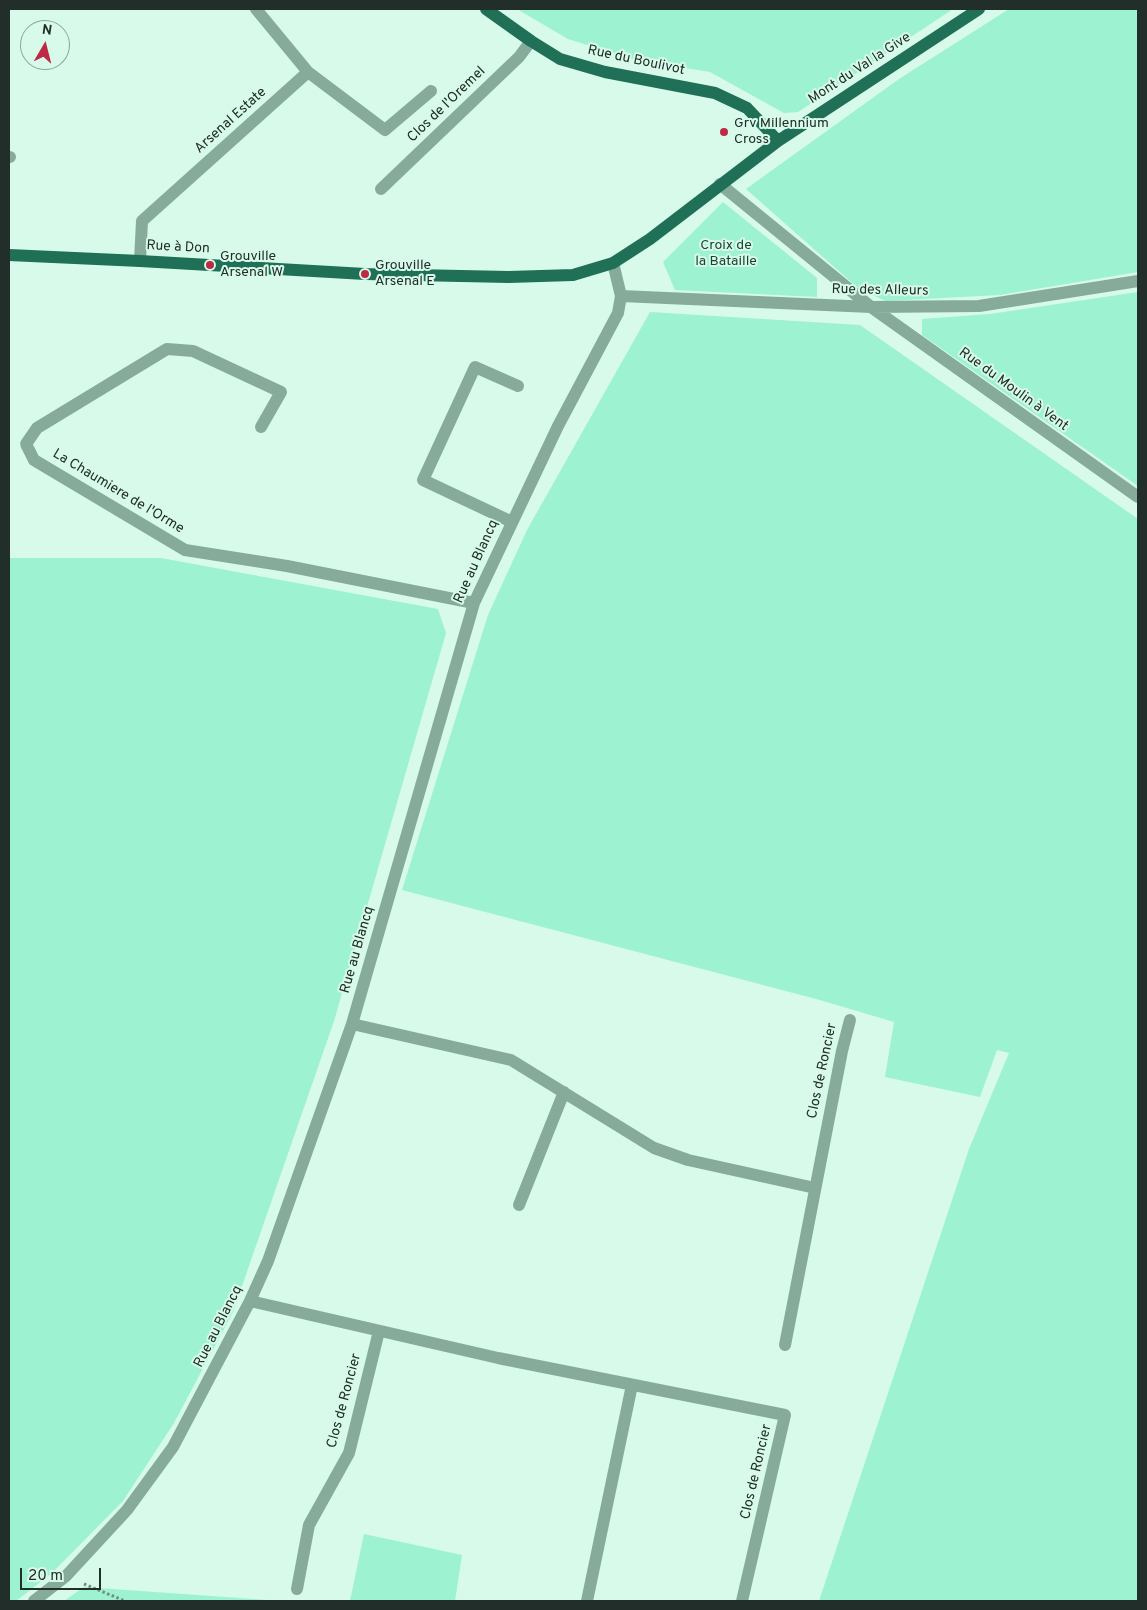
<!DOCTYPE html>
<html>
<head>
<meta charset="utf-8">
<style>
  body { margin:0 }
  #map { position:relative; width:1147px; height:1610px; overflow:hidden; background:#d7faeb; font-family:Overpass,sans-serif }
  canvas { display:block }
  .frame { position:absolute; inset:0; border:10px solid #212e29; pointer-events:none }
  .north { position:absolute; left:20px; top:20px; width:50px; height:50px; box-sizing:border-box; background:#d7faeb; border:1px solid #8ea89d; border-radius:50%; rotate:8deg; font-size:14px; font-weight:700; line-height:20px; text-align:center; color:#212e29 }
  .north::after { content:''; display:block; margin:auto; width:18px; height:22px; background:#bc2b43; clip-path:polygon(50% 0,100% 100%,50% 72%,0 100%) }
  .scale { position:absolute; left:20px; top:1568px; width:81px; height:22px; box-sizing:border-box; border:2px solid #212e29; border-top:0; padding-left:6px; font-size:15px; line-height:18px; white-space:nowrap; color:#212e29; -webkit-text-stroke:4px #d7faeb; paint-order:stroke }
</style>
</head>
<body>
<div id="map">
<canvas width="1147" height="1610"></canvas>
<div class="frame"></div>
<div class="north">N</div>
<div class="scale">20 m</div>
</div>
<script>
const ctx = document.querySelector('canvas').getContext('2d');
ctx.lineJoin = 'round';
function fill(path, color) {
  ctx.fillStyle = color;
  ctx.fill(path, 'evenodd');
}
function trace(path, color, width, dash) {
  ctx.strokeStyle = color;
  ctx.lineWidth = width;
  ctx.lineCap = dash ? 'butt' : 'round';
  ctx.setLineDash(dash || []);
  ctx.stroke(path);
}
function drawText(font, color, halo, rows, align = 'center') {
  ctx.font = font + ' Overpass,sans-serif';
  ctx.lineWidth = 4;
  ctx.setLineDash([]);
  ctx.textBaseline = 'middle';
  ctx.strokeStyle = halo;
  ctx.fillStyle = color;
  for (const [text, x, y, turn = 0] of rows) {
    ctx.save();
    ctx.translate(x, y);
    ctx.rotate((+turn || 0) * Math.PI / 180);
    ctx.textAlign = isNaN(turn) ? turn : align;
    if (halo) ctx.strokeText(text, 0, 0);
    ctx.fillText(text, 0, 0);
    ctx.restore();
  }
}
fill(new Path2D(`
  M 517,9 L 953,9 L 798,112 L 784,113 L 710,72 L 636,60 L 568,39 Z
  M 1009,9 L 1138,9 L 1138,272 L 1000,295 L 886,301 L 859,289 L 746,189 L 899,79 Z
  M 723,202 L 817,278 L 817,297 L 675,290 L 663,262 Z
  M 1138,292 L 1138,486 L 922,335 L 922,319 L 990,314 Z
  M 650,312 L 860,325 L 1138,519 L 1138,1601 L 819,1601 L 969,1149 L 1009,1053 L 997,1050 L 980,1097 L 885,1077 L 894,1022 L 820,1000 L 402,890 L 488,615 L 527,530 Z
  M 9,558 L 161,558 L 438,609 L 446,633 L 334,1021 L 233,1312 L 174,1423 L 123,1501 L 52,1573 L 16,1601 L 9,1601 Z
  M 364,1534 L 462,1555 L 455,1601 L 350,1601 Z
  M 84,1587 L 282,1601 L 64,1601 Z`), '#9cf2d1');
trace(new Path2D(`
  M 84,1584 L 125,1601`), '#758c83', 3, [2.5, 2.5]);
trace(new Path2D(`
  M 308,72 L 385,130 L 431,91
  M 9,157 L 10,157
  M 720,184 L 871,307 L 1138,497
  M 381,189 L 519,57 L 531,41
  M 140,261 L 142,221 L 308,72 L 256,9
  M 621,296 L 871,307 L 979,306 L 1138,281
  M 261,427 L 281,392 L 193,351 L 167,349 L 37,428 L 26,444 L 34,460 L 185,550 L 287,566 L 474,603
  M 512,522 L 423,480 L 475,367 L 518,386
  M 352,1024 L 511,1060 L 654,1148 L 688,1160 L 815,1188
  M 519,1205 L 564,1092
  M 250,1301 L 498,1358 L 785,1415 L 742,1601
  M 785,1345 L 842,1051 L 850,1020
  M 297,1589 L 309,1525 L 349,1453 L 379,1331
  M 34,1601 L 66,1576 L 127,1510 L 173,1447 L 250,1301 L 268,1261 L 352,1024 L 474,603 L 558,426 L 618,313 L 621,296 L 613,263
  M 587,1601 L 632,1385`), '#86ab9b', 12);
trace(new Path2D(`
  M 486,9 L 531,41 L 560,59 L 605,72 L 715,93 L 747,108 L 778,141
  M 9,255 L 140,261 L 365,274 L 509,277 L 573,275 L 613,263 L 650,239 L 778,141 L 979,9`), '#1f7056', 12);
for (const [x, y, r, color] of [
  [724,132,5,"#bc2b43"],
  [210,265,5,"#bc2b43"],
  [365,274,5,"#bc2b43"]
]) {
  const dot = new Path2D();
  dot.arc(x, y, r, 0, 2 * Math.PI);
  ctx.fillStyle = color;
  ctx.fill(dot);
  trace(dot, '#d7faeb', 2);
}
drawText('14px', '#212e29', '#d7faeb', [
  ["Rue du Boulivot",636,61,12],
  ["Mont du Val la Give",860,69,-33],
  ["Clos de l'Oremel",447,105,-44],
  ["Arsenal Estate",231,121,-42],
  ["Rue à Don",178,248,3],
  ["Rue des Alleurs",880,291,1],
  ["Rue du Moulin à Vent",1013,390,36],
  ["La Chaumiere de l'Orme",118,492,31],
  ["Rue au Blancq",477,562,-66],
  ["Rue au Blancq",358,950,-74],
  ["Clos de Roncier",823,1071,-78],
  ["Rue au Blancq",219,1327,-63],
  ["Clos de Roncier",345,1401,-75],
  ["Clos de Roncier",757,1472,-77]
]);
drawText('14px', '#212e29', '#d7faeb', [
  ["Grv Millennium",734,124],
  ["Cross",734,140],
  ["Grouville",220,257],
  ["Arsenal W",220,273],
  ["Grouville",375,266],
  ["Arsenal E",375,282]
], 'left');
drawText('14px', '#1a4334', '#d7faeb', [
  ["Croix de",726,246],
  ["la Bataille",726,262]
]);
</script>
</body>
</html>
